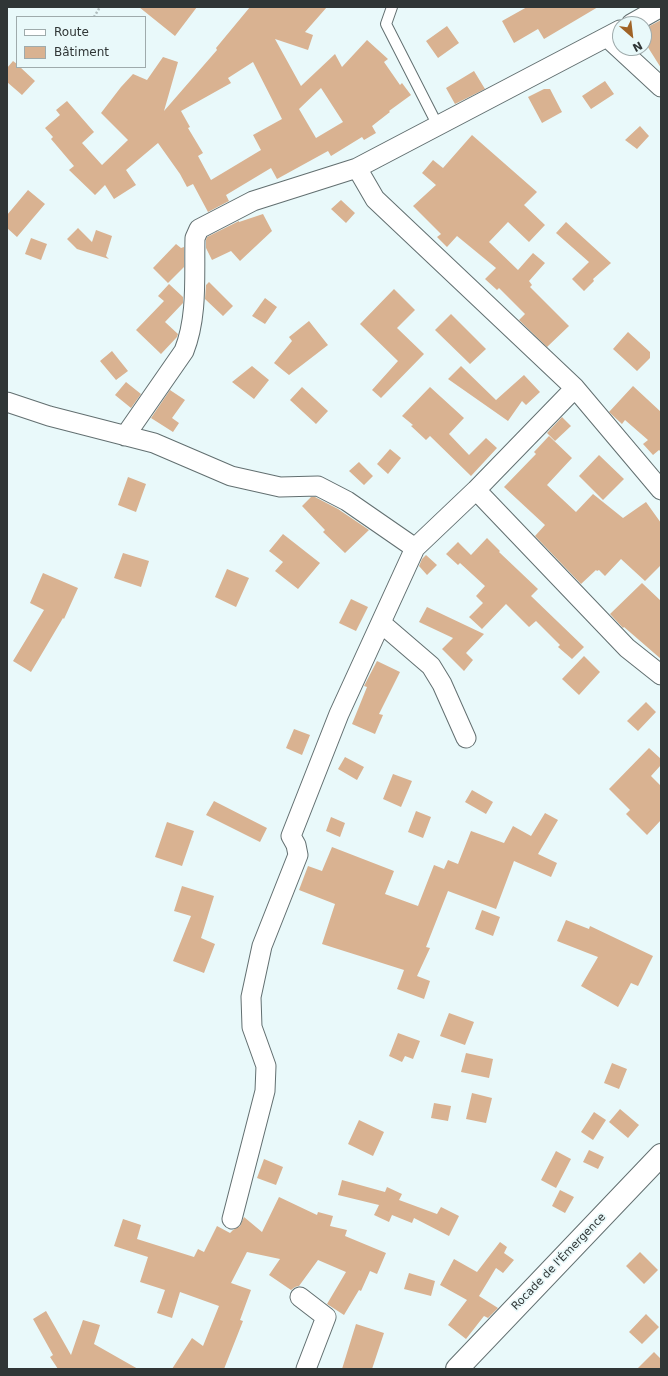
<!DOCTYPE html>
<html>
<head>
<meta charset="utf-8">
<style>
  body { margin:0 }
  #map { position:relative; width:668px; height:1376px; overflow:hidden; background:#e9f9fa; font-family:"DejaVu Sans",sans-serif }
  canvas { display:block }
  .frame { position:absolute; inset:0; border:8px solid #303636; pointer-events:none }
  .legend { position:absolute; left:16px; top:16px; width:130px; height:52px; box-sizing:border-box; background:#e9f9fa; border:1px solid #9fabac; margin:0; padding:5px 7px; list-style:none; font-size:12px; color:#303636 }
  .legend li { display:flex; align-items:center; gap:8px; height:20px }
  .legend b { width:20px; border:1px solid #9fabac }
  .north { position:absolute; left:612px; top:16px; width:40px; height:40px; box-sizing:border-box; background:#e9f9fa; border:1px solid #9fabac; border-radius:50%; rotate:152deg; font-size:11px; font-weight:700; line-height:16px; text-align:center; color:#303636 }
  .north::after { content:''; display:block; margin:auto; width:14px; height:18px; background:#a06327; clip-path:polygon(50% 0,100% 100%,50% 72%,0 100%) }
</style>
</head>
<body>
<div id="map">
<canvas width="668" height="1376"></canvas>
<div class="frame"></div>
<ul class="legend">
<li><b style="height:5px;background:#fff"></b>Route</li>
<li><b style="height:11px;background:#d9b291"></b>Bâtiment</li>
</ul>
<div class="north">N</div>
</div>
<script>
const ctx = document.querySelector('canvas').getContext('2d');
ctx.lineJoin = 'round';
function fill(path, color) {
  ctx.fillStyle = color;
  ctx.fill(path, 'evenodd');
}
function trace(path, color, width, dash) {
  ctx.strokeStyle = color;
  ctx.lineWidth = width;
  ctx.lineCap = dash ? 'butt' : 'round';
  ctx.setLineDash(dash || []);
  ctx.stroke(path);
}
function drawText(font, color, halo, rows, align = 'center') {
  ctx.font = font + ' "DejaVu Sans",sans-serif';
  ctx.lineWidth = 3.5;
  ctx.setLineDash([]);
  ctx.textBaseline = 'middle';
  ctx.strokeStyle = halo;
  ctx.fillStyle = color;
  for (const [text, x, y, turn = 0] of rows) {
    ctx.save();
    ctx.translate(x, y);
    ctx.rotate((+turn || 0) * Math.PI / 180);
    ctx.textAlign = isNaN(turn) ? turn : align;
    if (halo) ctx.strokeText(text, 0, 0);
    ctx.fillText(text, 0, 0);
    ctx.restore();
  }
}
fill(new Path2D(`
  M 139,7 L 197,7 L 175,36 Z
  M 250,7 L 327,7 L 305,32 L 313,35 L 308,50 L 275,39 L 301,86 L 335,54 L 342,67 L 367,40 L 388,59 L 384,62 L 400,85 L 402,83 L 411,95 L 389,111 L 390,112 L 372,126 L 376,133 L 364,140 L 362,137 L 331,156 L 328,151 L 277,179 L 271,168 L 226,195 L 229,201 L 208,212 L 193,184 L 187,187 L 180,174 L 158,143 L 126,170 L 136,185 L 114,199 L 105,185 L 95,195 L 69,170 L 74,166 L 51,139 L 53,137 L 45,128 L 60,115 L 56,110 L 67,101 L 94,132 L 82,143 L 102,165 L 128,140 L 101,113 L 121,87 L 133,74 L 147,80 L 163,57 L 178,62 L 164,111 L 217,50 L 216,48 ZM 253,62 L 282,119 L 253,135 L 261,150 L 211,180 L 198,156 L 203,153 L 188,128 L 190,127 L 181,111 L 231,83 L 228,78 ZM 321,88 L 343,122 L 316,138 L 299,109 Z
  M 527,7 L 598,7 L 544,39 L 538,29 L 514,43 L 502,21 Z
  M 661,20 L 661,68 L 644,41 L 644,29 Z
  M 447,26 L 459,43 L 438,58 L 426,41 Z
  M 13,61 L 17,64 L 17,67 L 20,67 L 35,81 L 22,95 L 7,82 L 7,68 Z
  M 474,71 L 485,89 L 455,104 L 446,88 Z
  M 605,81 L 614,94 L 591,109 L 582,96 Z
  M 544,89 L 550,89 L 562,112 L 542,123 L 528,97 Z
  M 640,126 L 649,136 L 637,149 L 625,140 Z
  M 472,135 L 537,192 L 524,205 L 545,225 L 529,242 L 508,222 L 489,242 L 518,270 L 533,253 L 545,263 L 529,281 L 532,285 L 530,287 L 569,326 L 547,347 L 519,320 L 525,314 L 499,288 L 497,290 L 485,279 L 496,268 L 457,236 L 447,247 L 437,237 L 441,234 L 413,206 L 436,185 L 422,173 L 433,160 L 443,168 Z
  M 28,190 L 45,204 L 17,237 L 7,228 L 7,215 Z
  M 341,200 L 355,213 L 346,223 L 331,209 Z
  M 263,214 L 272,231 L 240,261 L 231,251 L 212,260 L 206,248 L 206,240 L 207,237 L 239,221 L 239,222 Z
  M 566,222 L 611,263 L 593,279 L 594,281 L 584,291 L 572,279 L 589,262 L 556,233 Z
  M 78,228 L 92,242 L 96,230 L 112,236 L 106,256 L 109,259 L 77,249 L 67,239 Z
  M 31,238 L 47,244 L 41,260 L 25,254 Z
  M 176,244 L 181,248 L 184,247 L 184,267 L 168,283 L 153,268 Z
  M 209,282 L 233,306 L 223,316 L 205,299 L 206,285 Z
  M 169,284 L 183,297 L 183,303 L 165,322 L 178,334 L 177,337 L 161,354 L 136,330 L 164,301 L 158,296 Z
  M 394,289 L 415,310 L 397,328 L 424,354 L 381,398 L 372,390 L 398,361 L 360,324 Z
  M 265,298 L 277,307 L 265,324 L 252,316 Z
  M 451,314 L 486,349 L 470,364 L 435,330 Z
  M 309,321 L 328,345 L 289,375 L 274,363 L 292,341 L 289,337 Z
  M 628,332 L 650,352 L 650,358 L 637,371 L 613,349 Z
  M 112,351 L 128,371 L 116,380 L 100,361 Z
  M 252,366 L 269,380 L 254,399 L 232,382 Z
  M 461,366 L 496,400 L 524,375 L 540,392 L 526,405 L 522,401 L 508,421 L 448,379 Z
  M 126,382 L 141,394 L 131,408 L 115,395 Z
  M 633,386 L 661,412 L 661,452 L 659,450 L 653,455 L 643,444 L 648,440 L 625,420 L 622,424 L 609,412 Z
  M 302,387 L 328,411 L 316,424 L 290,400 Z
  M 430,387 L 464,418 L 449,434 L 469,455 L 486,438 L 497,448 L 471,476 L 430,436 L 426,440 L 411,426 L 413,425 L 402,416 Z
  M 170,390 L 185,400 L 172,418 L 179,423 L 173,432 L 151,418 Z
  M 562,417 L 571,426 L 555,441 L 547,433 Z
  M 549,436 L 572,458 L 547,485 L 576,512 L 593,494 L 623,518 L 646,502 L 661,523 L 661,565 L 645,581 L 621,559 L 605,576 L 599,570 L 597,571 L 596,570 L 581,584 L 535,536 L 545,525 L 504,487 L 536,454 L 534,452 Z
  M 390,449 L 401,458 L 388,474 L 377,464 Z
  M 599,455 L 624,479 L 603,500 L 579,476 Z
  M 359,462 L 373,476 L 364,485 L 349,471 Z
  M 128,477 L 146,484 L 136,512 L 118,505 Z
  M 311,497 L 315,497 L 338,509 L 369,530 L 345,553 L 323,532 L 325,530 L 302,506 Z
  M 283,534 L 320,563 L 298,589 L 275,571 L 283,562 L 269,551 Z
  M 487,538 L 500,551 L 499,552 L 538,589 L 531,596 L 584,647 L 572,659 L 558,647 L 560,645 L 536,621 L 529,627 L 506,604 L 482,629 L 469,617 L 483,603 L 476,596 L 485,586 L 460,563 L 458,565 L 446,554 L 458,542 L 471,555 Z
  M 123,553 L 149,561 L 141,587 L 114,578 Z
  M 426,555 L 437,565 L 427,575 L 419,566 L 422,559 Z
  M 227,569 L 249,578 L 236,607 L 215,597 Z
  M 43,573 L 78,588 L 64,619 L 63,618 L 31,672 L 13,661 L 44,610 L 30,603 Z
  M 642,583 L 661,601 L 661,659 L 624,627 L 623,628 L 610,614 Z
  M 351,599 L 368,607 L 356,631 L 339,623 Z
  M 427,607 L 484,634 L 466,653 L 473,660 L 464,671 L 442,649 L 453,638 L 419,622 Z
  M 584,656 L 600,672 L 579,695 L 562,679 Z
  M 377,661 L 400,672 L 379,714 L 383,715 L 375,734 L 352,724 L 367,687 L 364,686 Z
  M 646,702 L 656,712 L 638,731 L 627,721 Z
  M 294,729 L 310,735 L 302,755 L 286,748 Z
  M 649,748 L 661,759 L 661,765 L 651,776 L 661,786 L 661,820 L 647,835 L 626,814 L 630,810 L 609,789 Z
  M 345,757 L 364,767 L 357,780 L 338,769 Z
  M 393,774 L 412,781 L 401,807 L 383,799 Z
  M 472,790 L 493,802 L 486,814 L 465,802 Z
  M 214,801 L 267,828 L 260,842 L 206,815 Z
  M 416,811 L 431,817 L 423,838 L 408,832 Z
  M 545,813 L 558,820 L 538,854 L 557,863 L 551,877 L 514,861 L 496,909 L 448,891 L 426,947 L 430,948 L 417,976 L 430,981 L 424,999 L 397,989 L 404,970 L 322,944 L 335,904 L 299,890 L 308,866 L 322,871 L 332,847 L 394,871 L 385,894 L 418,906 L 434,865 L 444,869 L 448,860 L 458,864 L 471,831 L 504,843 L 513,826 L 531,836 Z
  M 331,817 L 345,823 L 340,837 L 326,831 Z
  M 167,822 L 194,831 L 182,866 L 155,857 Z
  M 182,886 L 214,896 L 201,938 L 215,944 L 204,973 L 173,961 L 191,916 L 174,911 Z
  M 482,910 L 500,917 L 493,936 L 475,929 Z
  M 566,920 L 589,929 L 590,926 L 653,956 L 638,986 L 631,983 L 618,1007 L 581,986 L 598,957 L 557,941 Z
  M 449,1013 L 474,1022 L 465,1045 L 440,1036 Z
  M 398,1033 L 420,1041 L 413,1059 L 405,1056 L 402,1062 L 389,1056 Z
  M 466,1053 L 493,1059 L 489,1078 L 461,1072 Z
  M 612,1063 L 627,1069 L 619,1089 L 604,1083 Z
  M 472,1093 L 492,1098 L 486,1123 L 466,1119 Z
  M 434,1103 L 451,1106 L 448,1121 L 431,1118 Z
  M 620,1109 L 639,1125 L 628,1138 L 609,1122 Z
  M 594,1112 L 606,1120 L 593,1140 L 581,1132 Z
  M 359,1120 L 384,1132 L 373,1156 L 348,1144 Z
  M 589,1150 L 604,1157 L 598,1169 L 583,1162 Z
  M 556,1151 L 571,1159 L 556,1188 L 541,1180 Z
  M 264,1159 L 283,1167 L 276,1185 L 257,1178 Z
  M 342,1180 L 385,1192 L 387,1187 L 402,1194 L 399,1200 L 437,1214 L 441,1207 L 459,1216 L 449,1236 L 414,1218 L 412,1223 L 392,1215 L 389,1222 L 374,1215 L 379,1205 L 338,1195 Z
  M 560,1190 L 574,1197 L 565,1213 L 552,1206 Z
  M 279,1197 L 317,1215 L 318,1212 L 333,1216 L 330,1226 L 347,1230 L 345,1236 L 386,1253 L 377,1274 L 370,1271 L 361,1291 L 359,1290 L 344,1315 L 327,1304 L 346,1272 L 318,1260 L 299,1286 L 295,1287 L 291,1290 L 269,1275 L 280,1259 L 247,1252 L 231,1283 L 251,1290 L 240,1320 L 243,1321 L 224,1369 L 172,1369 L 192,1338 L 203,1346 L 219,1306 L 180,1292 L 172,1318 L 157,1313 L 165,1290 L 140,1282 L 148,1257 L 114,1246 L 123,1219 L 141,1225 L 137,1239 L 194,1257 L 198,1249 L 204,1252 L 217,1226 L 230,1233 L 233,1230 L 240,1226 L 244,1217 L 262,1232 Z
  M 500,1242 L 507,1247 L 504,1253 L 514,1260 L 503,1273 L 496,1268 L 479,1296 L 498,1308 L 488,1318 L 484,1316 L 466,1339 L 448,1325 L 467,1300 L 440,1285 L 454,1259 L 477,1272 Z
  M 640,1252 L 658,1270 L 644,1284 L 626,1266 Z
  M 409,1273 L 435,1281 L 431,1296 L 404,1289 Z
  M 46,1311 L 71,1355 L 83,1320 L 100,1325 L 94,1344 L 138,1369 L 58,1369 L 50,1357 L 53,1355 L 33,1319 Z
  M 646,1314 L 659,1327 L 642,1344 L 629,1332 Z
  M 356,1324 L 384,1333 L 372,1369 L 342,1369 Z
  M 654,1352 L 661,1359 L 661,1369 L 637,1369 Z`), '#d9b291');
const service = new Path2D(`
  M 392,7 L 386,24 L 438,126`);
const minor = new Path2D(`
  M 631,24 L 661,7
  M 607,37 L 661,87
  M 357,168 L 375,199 L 575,388 L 661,490
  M 7,402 L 49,416 L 154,443 L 231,476 L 280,487 L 318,486 L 347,501 L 415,548
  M 125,436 L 184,351 C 198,316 194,275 195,238 L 199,229 L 253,201 L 357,168 L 620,30
  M 476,490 L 627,648 L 661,675
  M 381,623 L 431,666 L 442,684 L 466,738
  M 232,1219 L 265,1091 L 266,1066 L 252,1027 L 251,997 L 262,946 L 298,855 L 296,845 L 291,836 L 339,714 L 415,548 L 476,490 L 575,388
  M 300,1297 L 326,1317 L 306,1369`);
const tertiary = new Path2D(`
  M 457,1369 L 661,1155`);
trace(service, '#626f70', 12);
trace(minor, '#626f70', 21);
trace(tertiary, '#626f70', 24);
trace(new Path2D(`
  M 94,17 L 100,7`), '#afbcbd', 2.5, [2, 2]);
trace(service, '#fff', 10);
trace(minor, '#fff', 19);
trace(tertiary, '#fff', 22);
drawText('11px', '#303636', '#e9f9fa', [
  ["Rocade de l'Émergence",559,1262,-46]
]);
</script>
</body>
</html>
